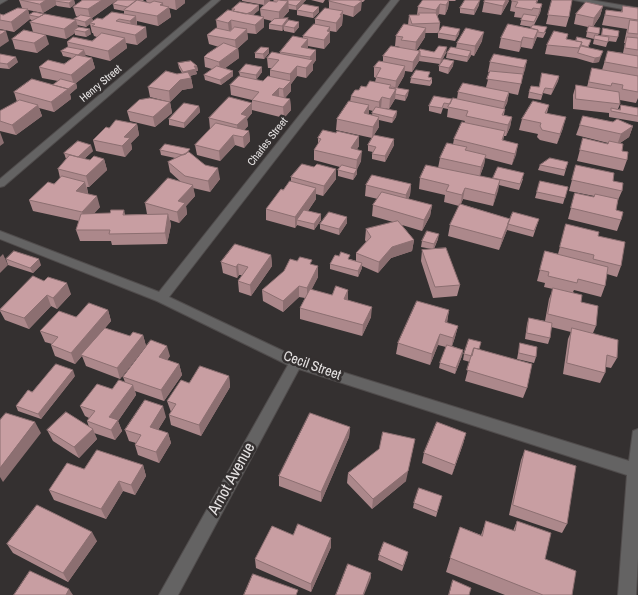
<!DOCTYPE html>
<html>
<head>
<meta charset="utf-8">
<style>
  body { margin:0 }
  canvas { display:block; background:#343030 }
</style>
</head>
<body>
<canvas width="638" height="595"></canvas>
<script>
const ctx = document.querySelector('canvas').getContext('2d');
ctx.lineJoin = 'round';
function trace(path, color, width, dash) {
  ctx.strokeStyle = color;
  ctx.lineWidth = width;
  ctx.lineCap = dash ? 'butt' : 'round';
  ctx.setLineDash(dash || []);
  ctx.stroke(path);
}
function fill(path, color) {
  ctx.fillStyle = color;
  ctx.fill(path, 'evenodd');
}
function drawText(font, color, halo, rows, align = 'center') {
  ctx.font = font + ' "Archivo Narrow",sans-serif';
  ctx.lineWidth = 5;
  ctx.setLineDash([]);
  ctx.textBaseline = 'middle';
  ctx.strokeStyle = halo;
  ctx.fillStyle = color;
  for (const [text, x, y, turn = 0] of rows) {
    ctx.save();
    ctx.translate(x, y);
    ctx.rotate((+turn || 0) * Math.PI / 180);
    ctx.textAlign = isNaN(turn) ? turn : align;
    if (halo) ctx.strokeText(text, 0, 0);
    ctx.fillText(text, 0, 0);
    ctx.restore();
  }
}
const street = new Path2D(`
  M 0,0 L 7,0 L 0,4 Z
  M 212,0 L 220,0 L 4,186 L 0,187 L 0,179 Z
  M 391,0 L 399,0 L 169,297 L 300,359 L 629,461 L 633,431 L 638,429 L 638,558 L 636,595 L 618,595 L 627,475 L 299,369 L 178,595 L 159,595 L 288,365 L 157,301 L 0,239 L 0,231 L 159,292 Z
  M 574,0 L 591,0 L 638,8 L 638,12 Z`);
trace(street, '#504c4c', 2);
fill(street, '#646363');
fill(new Path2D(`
  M 19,0 L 74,0 L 75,4 L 70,8 L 57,6 L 56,5 L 43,13 L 28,10 L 29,15 L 74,20 L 79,17 L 76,16 L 73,7 L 82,1 L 81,0 L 117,0 L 92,18 L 93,21 L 124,14 L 124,11 L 114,9 L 113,4 L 118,0 L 144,0 L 142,2 L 147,3 L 146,0 L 185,0 L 185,3 L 176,10 L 169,8 L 171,17 L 158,26 L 137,21 L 137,25 L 147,37 L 137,45 L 126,43 L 127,48 L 110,61 L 86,55 L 84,56 L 92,58 L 95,68 L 76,83 L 77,88 L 70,94 L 71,99 L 54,112 L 39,108 L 42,116 L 16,135 L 0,131 L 0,111 L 17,102 L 14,92 L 53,85 L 58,81 L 42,78 L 39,67 L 64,64 L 72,58 L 63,56 L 61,51 L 68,47 L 67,42 L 92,41 L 97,37 L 94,36 L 93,33 L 92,33 L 90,24 L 86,27 L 77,25 L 78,28 L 91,34 L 86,37 L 75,35 L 75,33 L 66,39 L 33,32 L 30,22 L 33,21 L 31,20 L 30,19 L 14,32 L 0,29 L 0,14 L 3,15 L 22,8 Z
  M 242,0 L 270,0 L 269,1 L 273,1 L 274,0 L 306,0 L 296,10 L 289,9 L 289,11 L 282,19 L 288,18 L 288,21 L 299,22 L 299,27 L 294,33 L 284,31 L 284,29 L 282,31 L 269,29 L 269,24 L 272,21 L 264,19 L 264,27 L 256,34 L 247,33 L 248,39 L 238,48 L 239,58 L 225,68 L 233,71 L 233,76 L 221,85 L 205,80 L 204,75 L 212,69 L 205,67 L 204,57 L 219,47 L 209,44 L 207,35 L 217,28 L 216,20 L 232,11 L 232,9 L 259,5 L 259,10 L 253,15 L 261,17 L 260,9 L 264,5 L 242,1 Z
  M 311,0 L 325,0 L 323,3 Z
  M 331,0 L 365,0 L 363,2 L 361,2 L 361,10 L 353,17 L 343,14 L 342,25 L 336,32 L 330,31 L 330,42 L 324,49 L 308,46 L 308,48 L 316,60 L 313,64 L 313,70 L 306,78 L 297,76 L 291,84 L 291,91 L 285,98 L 290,99 L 291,110 L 284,118 L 252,110 L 252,100 L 231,95 L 230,85 L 240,76 L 239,72 L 262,72 L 256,80 L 263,81 L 270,76 L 270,70 L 271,68 L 268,68 L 267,58 L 280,53 L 280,52 L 303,38 L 303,36 L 315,24 L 315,19 L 329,8 L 329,1 Z
  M 423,0 L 456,0 L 455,1 L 449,1 L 448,8 L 445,15 L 439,14 L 437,16 L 440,23 L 439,32 L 459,34 L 455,41 L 438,38 L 438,33 L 425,33 L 425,37 L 416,51 L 446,53 L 440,64 L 419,61 L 412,72 L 405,71 L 404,76 L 397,88 L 408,95 L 405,101 L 395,99 L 389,109 L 381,108 L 397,111 L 396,117 L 392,123 L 379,120 L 379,127 L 372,138 L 336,130 L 337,119 L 350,102 L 351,96 L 359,90 L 375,82 L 376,78 L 374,77 L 374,67 L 383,61 L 383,56 L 400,47 L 395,46 L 396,36 L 408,25 L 409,15 L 417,15 L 418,7 ZM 369,110 L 373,111 L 372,115 L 369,114 Z
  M 512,0 L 538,0 L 537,3 L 542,4 L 540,13 L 534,25 L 546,32 L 543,38 L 537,37 L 532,49 L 521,47 L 519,52 L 499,48 L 501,38 L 531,28 L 532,27 L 520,25 L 522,18 L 514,17 L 515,12 L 510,11 Z
  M 552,0 L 569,17 L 566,27 L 546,24 Z
  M 509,1 L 501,15 L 482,12 L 484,2 Z
  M 479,5 L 474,15 L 460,13 L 460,8 Z
  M 603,6 L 600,16 L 593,27 L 600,28 L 598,35 L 601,36 L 603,28 L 618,37 L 616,42 L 608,41 L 606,47 L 593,44 L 594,39 L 586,37 L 588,27 L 574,24 L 576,14 Z
  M 623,6 L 638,8 L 638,98 L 636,103 L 620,100 L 620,104 L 618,109 L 619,110 L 621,105 L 638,108 L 638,122 L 609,117 L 609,113 L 573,109 L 573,95 L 576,85 L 587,87 L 592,68 L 602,70 L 608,51 L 623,53 L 625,43 L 624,43 L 627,29 L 602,25 L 606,10 L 621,12 Z
  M 297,10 L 319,12 L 313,18 L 297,15 Z
  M 568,34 L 567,39 L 576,41 L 591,40 L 588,48 L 599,62 L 593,63 L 576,58 L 545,54 L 547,45 Z
  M 12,39 L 49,44 L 37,53 L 15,49 Z
  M 482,41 L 474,56 L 471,55 L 467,62 L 446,58 L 447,53 L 456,48 L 457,43 Z
  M 255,53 L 269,53 L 264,59 L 255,58 Z
  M 0,54 L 18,62 L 9,69 L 0,68 Z
  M 527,60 L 518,95 L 509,93 L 507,103 L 504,109 L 505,109 L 504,115 L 512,117 L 510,127 L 506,136 L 504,136 L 503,141 L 518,144 L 512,165 L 485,158 L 484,165 L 480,176 L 493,179 L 498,167 L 523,179 L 519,190 L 499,185 L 493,206 L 463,199 L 461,204 L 510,219 L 539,219 L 533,237 L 507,230 L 499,250 L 448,236 L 450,225 L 459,206 L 444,202 L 445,195 L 419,189 L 420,178 L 438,168 L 440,158 L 453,144 L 454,139 L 465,121 L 447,117 L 448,109 L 443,108 L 441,114 L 429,111 L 429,106 L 452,99 L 457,99 L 458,92 L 486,87 L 490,72 L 488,72 L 490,62 Z
  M 178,63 L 197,66 L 198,71 L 196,71 L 197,74 L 190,76 L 191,78 L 193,88 L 182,90 L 170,102 L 150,97 L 148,87 L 177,74 L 182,73 L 179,68 Z
  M 439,66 L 453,66 L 448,74 L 439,71 Z
  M 559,76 L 558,81 L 551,95 L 543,93 L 541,100 L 528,98 L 529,92 Z
  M 430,77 L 432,78 L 432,83 L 430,86 L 410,83 L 411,78 Z
  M 170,102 L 172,113 L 155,127 L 130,121 L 127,111 Z
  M 252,103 L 252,113 L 247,119 L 248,126 L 244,130 L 249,131 L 250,141 L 244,148 L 235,145 L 220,161 L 197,155 L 195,145 L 210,129 L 209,118 Z
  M 549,105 L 547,113 L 563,128 L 557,144 L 540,140 L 537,137 L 538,134 L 519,130 L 522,119 Z
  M 199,106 L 200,112 L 184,128 L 169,125 L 169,119 Z
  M 583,116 L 633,126 L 629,137 L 620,143 L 622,151 L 627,160 L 623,171 L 577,161 L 583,138 L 608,144 L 608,143 L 576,135 Z
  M 137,124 L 139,135 L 131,143 L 132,149 L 125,157 L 96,151 L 93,140 L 109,128 Z
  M 318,138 L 359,146 L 357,149 L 361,161 L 357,169 L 357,174 L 353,180 L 338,176 L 338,170 L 340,167 L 314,160 L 314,150 L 318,144 Z
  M 368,145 L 394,145 L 385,162 L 372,159 L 372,154 L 373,152 L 368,151 Z
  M 160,150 L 190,153 L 220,179 L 210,192 L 193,188 L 195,196 L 186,206 L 187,214 L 179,223 L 170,220 L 171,225 L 167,244 L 112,245 L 111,241 L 80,241 L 76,230 L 79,221 L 33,211 L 29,200 L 54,184 L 60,178 L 58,169 L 66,159 L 64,153 L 93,151 L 84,159 L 90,160 L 104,159 L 107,170 L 89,187 L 87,187 L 88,193 L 87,194 L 100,207 L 94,213 L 110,213 L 124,210 L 125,215 L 149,214 L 147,214 L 145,203 L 181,182 L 170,172 L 168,162 L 175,158 L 161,155 Z
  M 568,162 L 564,176 L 538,170 L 540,165 Z
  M 576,165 L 613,181 L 622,191 L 618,200 L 616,210 L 621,220 L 617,231 L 568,219 L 575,193 L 594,197 L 594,196 L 569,191 Z
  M 291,177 L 336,179 L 323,196 L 316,194 L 316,199 L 308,211 L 321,214 L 321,220 L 314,230 L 297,225 L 295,228 L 266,220 L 266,209 L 291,181 Z
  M 540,181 L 568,187 L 563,204 L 535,198 Z
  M 411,184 L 410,195 L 408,199 L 432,205 L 430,216 L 422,231 L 402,225 L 414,240 L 412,251 L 391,258 L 378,273 L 362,266 L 362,268 L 358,277 L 330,269 L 330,264 L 350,259 L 356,261 L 356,253 L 366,242 L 365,240 L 366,229 L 393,222 L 372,216 L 373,205 L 378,199 L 365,196 L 366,185 Z
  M 347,217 L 347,223 L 339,235 L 320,229 L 320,224 Z
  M 566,224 L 598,236 L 621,266 L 617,277 L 607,274 L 605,286 L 601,297 L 574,290 L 573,292 L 581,302 L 596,326 L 593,333 L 617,358 L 611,368 L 606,367 L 605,373 L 600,383 L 563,374 L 568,339 L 571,332 L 551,327 L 550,338 L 548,344 L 525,339 L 527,324 L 529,318 L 545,321 L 549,299 L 553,289 L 544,287 L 545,283 L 537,281 L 545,251 L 558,254 Z
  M 438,239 L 434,249 L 460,285 L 457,296 L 433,298 L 421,261 L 422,250 L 432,249 L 421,247 L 422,241 Z
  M 271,255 L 272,266 L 251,296 L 239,292 L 238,281 L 242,275 L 239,275 L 237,278 L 223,273 L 221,262 Z
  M 6,259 L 41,265 L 33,273 L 8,265 Z
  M 312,264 L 318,277 L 311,290 L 332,295 L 348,290 L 348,300 L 371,317 L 362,336 L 300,319 L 300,308 L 305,298 L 299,297 L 283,312 L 263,301 L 262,290 Z
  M 33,276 L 71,294 L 57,309 L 51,306 L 29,329 L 5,320 L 0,311 L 0,309 Z
  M 108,310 L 111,321 L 105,328 L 130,336 L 143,335 L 146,346 L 120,379 L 86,366 L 82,356 L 75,364 L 55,356 L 51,345 L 52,344 L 45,342 L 40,331 L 76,317 Z
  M 449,310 L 447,323 L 458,326 L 455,337 L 452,346 L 463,350 L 462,356 L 455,374 L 439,368 L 440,363 L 446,347 L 438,345 L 430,365 L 396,354 L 398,343 Z
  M 520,343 L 536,357 L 534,363 L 517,359 Z
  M 479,349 L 527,388 L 523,398 L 465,381 L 470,362 L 463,360 L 464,354 Z
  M 170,356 L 167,360 L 179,364 L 182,375 L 164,401 L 135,391 L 136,395 L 118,421 L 122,431 L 115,440 L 94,433 L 97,439 L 79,458 L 53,441 L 47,430 L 89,427 L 87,421 L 89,418 L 85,416 L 80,406 L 125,382 L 123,377 Z
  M 75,376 L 41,419 L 18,411 L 16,406 Z
  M 229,376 L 230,387 L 201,436 L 171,425 L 169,415 L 171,412 L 167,401 L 189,383 Z
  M 166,417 L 158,430 L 168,433 L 171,443 L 159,463 L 138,455 L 135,445 L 136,443 L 129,441 L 125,430 Z
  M 350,427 L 349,437 L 321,502 L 279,486 L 279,476 Z
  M 466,433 L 463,444 L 452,475 L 422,463 L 424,453 Z
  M 525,450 L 567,524 L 562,533 L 509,515 L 521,460 Z
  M 143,465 L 146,476 L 135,495 L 123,491 L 106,519 L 54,500 L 49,490 L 84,469 Z
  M 348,473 L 406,481 L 372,509 L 347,483 Z
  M 442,496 L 436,517 L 413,508 L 414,503 Z
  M 486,521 L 513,531 L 517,521 L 572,595 L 505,595 L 446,572 L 460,527 L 481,535 Z
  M 293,535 L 331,547 L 311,592 L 256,568 L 255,559 Z
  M 97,541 L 68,582 L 13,553 L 7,544 Z
  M 408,552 L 407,557 L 402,571 L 378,560 L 379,555 Z`), '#ac888b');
fill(new Path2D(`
  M 46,0 L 56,0 L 56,5 L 43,13 L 40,4 Z
  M 73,0 L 74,0 L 75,4 L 70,8 L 69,3 Z
  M 102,0 L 117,0 L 92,18 L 93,22 L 90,23 L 90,24 L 86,27 L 85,22 L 90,18 L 88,9 Z
  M 175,0 L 185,0 L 185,3 L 176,10 Z
  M 264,0 L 270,0 L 264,5 Z
  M 302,0 L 306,0 L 296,10 L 296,6 Z
  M 449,0 L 448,8 L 445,15 L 446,5 Z
  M 480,0 L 479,5 L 474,15 L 474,10 Z
  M 506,0 L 509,0 L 501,15 L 503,6 Z
  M 288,1 L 289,11 L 279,22 L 279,12 Z
  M 362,1 L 361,10 L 353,17 L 354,7 Z
  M 163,3 L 164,11 L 169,7 L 171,17 L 158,26 L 157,16 L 160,5 Z
  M 440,4 L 439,14 L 435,20 L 436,10 Z
  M 542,4 L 540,13 L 537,18 L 540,9 Z
  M 259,5 L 259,10 L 251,17 L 245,14 Z
  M 603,6 L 600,16 L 592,28 L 594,18 Z
  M 319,7 L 319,12 L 313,18 L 313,13 Z
  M 28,9 L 30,19 L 14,32 L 11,22 Z
  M 343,11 L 342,25 L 336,32 L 336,23 L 340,15 Z
  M 136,16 L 137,26 L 132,30 L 130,21 Z
  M 264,17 L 264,27 L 256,34 L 255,25 Z
  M 288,18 L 289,23 L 284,26 L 284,29 L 282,31 L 282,26 Z
  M 76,20 L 79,30 L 74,30 L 75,33 L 66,39 L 64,29 Z
  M 231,20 L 232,30 L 229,32 L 228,23 Z
  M 299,22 L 299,27 L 294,33 L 294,28 Z
  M 146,27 L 147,37 L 137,45 L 135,35 Z
  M 330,27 L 330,42 L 324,49 L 324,40 L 327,31 Z
  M 426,28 L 425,37 L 415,52 L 416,42 Z
  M 90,29 L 91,34 L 86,37 L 85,32 Z
  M 247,29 L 248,39 L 238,48 L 239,58 L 220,72 L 219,62 L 236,50 L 235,40 Z
  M 460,29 L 459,34 L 455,41 L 456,36 Z
  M 538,30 L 536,39 L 532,49 L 534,39 Z
  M 6,31 L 9,41 L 0,47 L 0,35 Z
  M 484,32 L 482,41 L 474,56 L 475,46 Z
  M 46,35 L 49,44 L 37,53 L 34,43 Z
  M 523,37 L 521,47 L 519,52 L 521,42 Z
  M 125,38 L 127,48 L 110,61 L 108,51 Z
  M 308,39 L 308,49 L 301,47 Z
  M 447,47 L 446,53 L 440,64 L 441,59 Z
  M 269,48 L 269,53 L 264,59 L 263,54 Z
  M 84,50 L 86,55 L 79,60 L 78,55 Z
  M 316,50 L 316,60 L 313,64 L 313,70 L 306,78 L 306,68 L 310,63 L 310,57 Z
  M 420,51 L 419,61 L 412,72 L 413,62 Z
  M 471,51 L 471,56 L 467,62 L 468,57 Z
  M 603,51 L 599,62 L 593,63 L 595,58 Z
  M 16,57 L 18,62 L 9,69 L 7,64 Z
  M 92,58 L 95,68 L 76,83 L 77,88 L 70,94 L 71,99 L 54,112 L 51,102 L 74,85 L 71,75 Z
  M 527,60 L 525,70 L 522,78 L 524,68 Z
  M 454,61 L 453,66 L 448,74 L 449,68 Z
  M 194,66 L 197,66 L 198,71 L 196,71 L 197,74 L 184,77 L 183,72 Z
  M 297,66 L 297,76 L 291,84 L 291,91 L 284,99 L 283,89 L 290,81 L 290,74 Z
  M 405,66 L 404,76 L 396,90 L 395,99 L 389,109 L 390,99 L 395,90 L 396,81 Z
  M 262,67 L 262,72 L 256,80 L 256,75 Z
  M 233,71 L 233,76 L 221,85 L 220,80 Z
  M 559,76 L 558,81 L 551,95 L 553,89 Z
  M 191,78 L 193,88 L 182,90 L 170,102 L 169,91 L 180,80 Z
  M 279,88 L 279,98 L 273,105 L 272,95 Z
  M 409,90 L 408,95 L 405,101 L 405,96 Z
  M 509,92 L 507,103 L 502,112 L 505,102 Z
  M 382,97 L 381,108 L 379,112 L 379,102 Z
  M 290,99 L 291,110 L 284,118 L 283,107 Z
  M 170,102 L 172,113 L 155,127 L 153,117 Z
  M 252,103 L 252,113 L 247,119 L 248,126 L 238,136 L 237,125 L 241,114 Z
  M 38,105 L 42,116 L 16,135 L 12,125 Z
  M 369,105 L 369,116 L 364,113 Z
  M 199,106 L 200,112 L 184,128 L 184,123 Z
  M 397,111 L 396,117 L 392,123 L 393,118 Z
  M 379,117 L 379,127 L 372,138 L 373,127 Z
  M 512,117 L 510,127 L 506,136 L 508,125 Z
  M 566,117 L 563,128 L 557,144 L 560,134 Z
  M 137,124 L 139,135 L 131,143 L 132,149 L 125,157 L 122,146 L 124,137 Z
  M 633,126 L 629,137 L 617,145 L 621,134 Z
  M 249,131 L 250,141 L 244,148 L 243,137 Z
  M 0,132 L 4,143 L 0,146 Z
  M 233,135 L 235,145 L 220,161 L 219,151 Z
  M 359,136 L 359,146 L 351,159 L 351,148 Z
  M 394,139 L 394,145 L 385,162 L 385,156 Z
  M 518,144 L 516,155 L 512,165 L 515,154 Z
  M 91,145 L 93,151 L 79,163 L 78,157 Z
  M 362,151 L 361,161 L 357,169 L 357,174 L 353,180 L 354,174 L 356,170 L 357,160 Z
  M 486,155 L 484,165 L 479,178 L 481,167 Z
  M 104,159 L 107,170 L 89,187 L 86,176 Z
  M 218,168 L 220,179 L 210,192 L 208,181 Z
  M 336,169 L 336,179 L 323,196 L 324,186 Z
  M 500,180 L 498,191 L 493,206 L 495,195 Z
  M 85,182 L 88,193 L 80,202 L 76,191 Z
  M 411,184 L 410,195 L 405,205 L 406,195 Z
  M 193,185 L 195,196 L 186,206 L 187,214 L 179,223 L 177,212 L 178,201 Z
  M 316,188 L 316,199 L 301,221 L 297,220 L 297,225 L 295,228 L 295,217 Z
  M 465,188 L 463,199 L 460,206 L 462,195 Z
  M 97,196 L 100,207 L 86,223 L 82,212 Z
  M 432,205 L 430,216 L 422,231 L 424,220 Z
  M 168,214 L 171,225 L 167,244 L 165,233 Z
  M 321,214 L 321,220 L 314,230 L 314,224 Z
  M 347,217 L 347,223 L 339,235 L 339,229 Z
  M 510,219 L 507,230 L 499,250 L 502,239 Z
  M 439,234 L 438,239 L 433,250 L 434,244 Z
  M 414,240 L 412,251 L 391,258 L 378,273 L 379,262 L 392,247 Z
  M 3,254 L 8,265 L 0,273 L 0,257 Z
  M 271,255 L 272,266 L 251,296 L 250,285 Z
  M 39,259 L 41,265 L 33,273 L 30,268 Z
  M 362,263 L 362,268 L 358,277 L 358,271 Z
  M 238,264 L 239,275 L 237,278 L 236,267 Z
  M 318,266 L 318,277 L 307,299 L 307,288 Z
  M 67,283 L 71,294 L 57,309 L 53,298 Z
  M 299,286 L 299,297 L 283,312 L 283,301 Z
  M 348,290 L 348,301 L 344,299 Z
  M 47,295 L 51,306 L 29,329 L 24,318 Z
  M 372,307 L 371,317 L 362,336 L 363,325 Z
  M 108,310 L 111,321 L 75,364 L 71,353 Z
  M 449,310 L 447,321 L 443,333 L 445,322 Z
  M 458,326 L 455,337 L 451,349 L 453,338 Z
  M 440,334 L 438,345 L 430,365 L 432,354 Z
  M 143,335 L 146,346 L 120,379 L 117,368 Z
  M 167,346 L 170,356 L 162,368 L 159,357 Z
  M 463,350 L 462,356 L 455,374 L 456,368 Z
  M 179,364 L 182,375 L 164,401 L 161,390 Z
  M 73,370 L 75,376 L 41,419 L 38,414 Z
  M 229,376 L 230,387 L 201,436 L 199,425 Z
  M 133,385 L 136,395 L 118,421 L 122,431 L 115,440 L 111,430 L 109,417 Z
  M 163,406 L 166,417 L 153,438 L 150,427 Z
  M 35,422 L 41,433 L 3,482 L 0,477 L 0,468 Z
  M 350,427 L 349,437 L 321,502 L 321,492 Z
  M 93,429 L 97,439 L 79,458 L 74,447 Z
  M 168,433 L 171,443 L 159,463 L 156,452 Z
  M 466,433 L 463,444 L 452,475 L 455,465 Z
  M 415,439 L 406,481 L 372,509 L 373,499 Z
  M 143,465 L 146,476 L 135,495 L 131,485 Z
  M 119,481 L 123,491 L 106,519 L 101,509 Z
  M 92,532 L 97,541 L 68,582 L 63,573 Z
  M 331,538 L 331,547 L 311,592 L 311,584 Z
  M 371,573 L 371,578 L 364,595 L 363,595 Z
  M 69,589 L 73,595 L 66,595 Z`), '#8c6f71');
const building = new Path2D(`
  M 21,0 L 46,0 L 40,4 Z
  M 56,0 L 73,0 L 69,3 L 55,1 Z
  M 83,0 L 102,0 L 88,9 L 73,7 Z
  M 118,0 L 137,0 L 128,7 L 113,4 Z
  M 137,0 L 150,3 L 154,1 L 163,3 L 160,5 L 169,7 L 157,16 L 124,10 Z
  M 279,0 L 288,1 L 279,12 L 260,9 L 269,1 L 276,2 Z
  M 281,0 L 302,0 L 296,6 L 288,4 L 288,1 Z
  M 331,0 L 358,0 L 362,1 L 354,7 L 329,1 Z
  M 423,0 L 449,0 L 446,5 L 440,4 L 436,10 L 418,7 Z
  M 465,0 L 480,0 L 474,10 L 460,8 Z
  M 485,0 L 506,0 L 503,6 L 484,2 Z
  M 512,0 L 537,0 L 536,3 L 542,4 L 540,9 L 533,8 L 532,10 L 515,7 L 518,2 L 512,1 Z
  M 552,0 L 572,0 L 569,17 L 548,15 Z
  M 240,2 L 259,5 L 251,12 L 246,14 L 233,11 L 235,9 L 232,9 Z
  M 586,2 L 603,6 L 594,18 L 576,14 Z
  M 303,4 L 319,7 L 313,13 L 297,10 Z
  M 623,6 L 638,8 L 638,20 L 605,15 L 606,10 L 622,12 Z
  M 18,8 L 28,9 L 11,22 L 0,20 L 0,14 L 3,15 Z
  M 325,8 L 343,11 L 340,15 L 342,15 L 336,23 L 315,19 Z
  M 228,10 L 264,17 L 255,25 L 231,20 L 228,23 L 216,20 Z
  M 34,12 L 44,14 L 39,17 L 29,15 Z
  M 112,12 L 136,16 L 130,21 L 119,19 L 116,21 L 146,27 L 135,35 L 92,26 L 95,24 L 90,23 L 97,18 L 102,19 Z
  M 419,13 L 436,13 L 440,23 L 412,24 L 409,15 L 419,15 Z
  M 45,14 L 76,20 L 64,29 L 30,22 Z
  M 524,14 L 537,16 L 534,22 L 521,20 Z
  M 81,15 L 92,17 L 85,22 L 74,19 Z
  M 288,18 L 282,26 L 269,24 L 274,19 Z
  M 289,20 L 299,22 L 294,28 L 284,26 Z
  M 630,20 L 638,21 L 638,34 L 628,33 Z
  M 314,24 L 330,27 L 327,31 L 330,32 L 324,40 L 303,36 Z
  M 404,24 L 426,28 L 416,42 L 401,40 L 403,37 L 396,36 Z
  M 508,24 L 538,30 L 534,39 L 523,37 L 521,42 L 501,38 Z
  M 533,25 L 547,27 L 544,33 L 538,32 L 538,30 L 531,28 Z
  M 443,26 L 460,29 L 456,36 L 438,33 Z
  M 589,26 L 600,28 L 599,34 L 587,32 Z
  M 79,27 L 90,29 L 85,32 L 74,30 Z
  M 235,27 L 247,29 L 235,40 L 207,35 L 216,28 L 230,31 Z
  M 466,28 L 484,32 L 475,46 L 457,43 Z
  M 603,28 L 619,31 L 618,37 L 602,35 Z
  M 0,30 L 6,31 L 0,35 Z
  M 24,30 L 46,35 L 34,43 L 12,39 Z
  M 554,31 L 568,34 L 566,39 L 582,42 L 579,48 L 547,45 Z
  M 102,33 L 125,38 L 108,51 L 67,42 L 73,37 L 92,41 Z
  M 595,35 L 609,37 L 608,42 L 594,39 Z
  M 293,36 L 308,39 L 301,47 L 316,50 L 310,57 L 280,52 Z
  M 577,37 L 591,40 L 588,47 L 581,45 L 582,42 L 576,41 Z
  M 627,37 L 638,38 L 638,50 L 625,48 Z
  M 224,43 L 238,48 L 219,62 L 204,57 L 207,54 Z
  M 391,46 L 420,51 L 413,62 L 383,56 Z
  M 439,46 L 447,47 L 441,59 L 420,56 L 420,51 L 418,51 L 420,49 L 434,52 Z
  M 581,46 L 603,51 L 600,57 L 595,58 L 578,53 Z
  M 68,47 L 84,50 L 78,55 L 61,51 Z
  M 261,47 L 269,48 L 263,54 L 255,53 Z
  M 451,47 L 471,51 L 468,57 L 447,53 Z
  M 608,51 L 638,56 L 638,68 L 605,62 Z
  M 272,52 L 313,60 L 306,68 L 297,66 L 290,74 L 270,70 L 279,60 L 267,58 Z
  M 0,54 L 16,57 L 7,64 L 0,63 Z
  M 494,54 L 527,60 L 524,68 L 490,62 Z
  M 77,55 L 92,58 L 71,75 L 39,67 L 48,60 L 64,64 Z
  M 444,59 L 454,61 L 449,68 L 439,66 Z
  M 191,61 L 197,66 L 194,66 L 196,69 L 183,72 L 178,63 Z
  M 379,61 L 405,66 L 396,81 L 376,77 L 381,68 L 374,67 Z
  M 246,64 L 262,67 L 256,75 L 239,72 Z
  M 217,66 L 233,71 L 220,80 L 204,75 Z
  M 592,68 L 638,76 L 638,92 L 622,89 L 623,85 L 612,83 L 611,86 L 589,82 Z
  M 416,70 L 430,72 L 428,77 L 432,78 L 430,81 L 411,78 Z
  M 166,71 L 177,74 L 188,72 L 191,78 L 180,80 L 169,91 L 148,87 Z
  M 490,71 L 523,74 L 521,84 L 487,79 Z
  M 542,73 L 559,76 L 553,89 L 545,88 L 542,95 L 529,92 L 531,86 L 539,87 Z
  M 239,76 L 263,81 L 268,76 L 291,81 L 283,89 L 279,88 L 272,95 L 290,99 L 283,107 L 252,100 L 259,92 L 230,85 Z
  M 32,79 L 68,89 L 51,102 L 14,92 Z
  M 61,79 L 76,83 L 68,89 L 53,85 Z
  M 370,81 L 391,85 L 389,88 L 396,89 L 390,99 L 382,97 L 379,102 L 351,96 L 355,90 L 359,90 L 361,86 L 366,87 Z
  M 463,83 L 509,92 L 505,102 L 458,92 Z
  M 576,85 L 619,92 L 620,104 L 576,99 Z
  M 392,87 L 409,90 L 405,96 L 395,94 L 396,89 L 391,88 Z
  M 434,96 L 452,99 L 450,104 L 444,103 L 442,108 L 429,106 Z
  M 229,97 L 252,103 L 241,114 L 247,116 L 237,125 L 209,118 Z
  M 150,98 L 170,102 L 153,117 L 127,111 L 139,100 Z
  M 453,98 L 505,109 L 502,115 L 512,117 L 508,125 L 466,116 L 468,111 L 448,107 Z
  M 20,100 L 38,105 L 12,125 L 0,121 L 0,111 Z
  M 349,101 L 369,105 L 364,113 L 379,117 L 373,127 L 337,119 Z
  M 533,101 L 549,105 L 545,113 L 566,117 L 560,134 L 542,130 L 540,126 L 541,123 L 522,119 Z
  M 184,103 L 199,106 L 184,123 L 169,119 Z
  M 621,105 L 638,108 L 638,116 L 611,111 L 611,108 L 620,110 Z
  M 376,107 L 397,111 L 393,118 L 372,113 Z
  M 583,116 L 613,122 L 617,119 L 633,126 L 621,134 L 580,125 Z
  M 116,120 L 137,124 L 124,137 L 130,138 L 122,146 L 93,140 L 106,127 L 109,128 Z
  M 462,122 L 505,131 L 502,140 L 518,144 L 515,154 L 454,139 Z
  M 216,123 L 249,131 L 243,137 L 233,135 L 219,151 L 195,145 Z
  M 323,130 L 336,133 L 337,131 L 359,136 L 351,148 L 362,151 L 357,160 L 314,150 L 321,139 L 318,138 Z
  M 374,135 L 394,139 L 385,156 L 372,154 L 376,147 L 368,145 Z
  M 583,138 L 608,144 L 609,141 L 623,144 L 622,151 L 628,152 L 627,160 L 580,150 Z
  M 78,141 L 91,145 L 78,157 L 64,153 Z
  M 447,143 L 467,147 L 465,150 L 486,155 L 481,167 L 440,158 Z
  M 165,144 L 190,149 L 186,154 L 183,155 L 160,150 Z
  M 189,152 L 205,165 L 218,168 L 208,181 L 185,176 L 168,162 Z
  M 70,155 L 90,160 L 94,156 L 104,159 L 86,176 L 58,169 Z
  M 550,158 L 568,162 L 565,170 L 540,165 Z
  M 302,164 L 314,167 L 317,164 L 336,169 L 324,186 L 291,177 Z
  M 342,165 L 357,169 L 354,174 L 338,170 Z
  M 426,165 L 500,180 L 495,195 L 465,188 L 462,195 L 446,191 L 449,185 L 420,178 Z
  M 576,165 L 614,173 L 613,181 L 623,183 L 622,191 L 572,180 Z
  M 498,167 L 524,173 L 520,184 L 493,178 Z
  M 372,175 L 411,184 L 406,195 L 366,185 Z
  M 62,176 L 85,182 L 76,191 L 97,196 L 82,212 L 29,200 L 48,182 L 54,184 Z
  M 168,178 L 193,185 L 178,201 L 185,203 L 177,212 L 145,203 Z
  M 290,181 L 316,188 L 295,217 L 266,209 L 281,189 L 283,190 Z
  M 540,181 L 568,187 L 565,198 L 537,192 Z
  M 382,192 L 432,205 L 424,220 L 373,205 Z
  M 575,193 L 594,197 L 595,194 L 618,199 L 616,210 L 623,212 L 621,220 L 571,208 Z
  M 460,204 L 510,219 L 502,239 L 450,225 Z
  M 111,210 L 124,210 L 123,215 L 168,214 L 165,233 L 109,234 L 110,230 L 76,230 L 81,214 L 110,213 Z
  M 304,210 L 321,214 L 314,224 L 297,220 Z
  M 329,212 L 347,217 L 339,229 L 320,224 Z
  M 513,212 L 539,219 L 534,231 L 508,224 Z
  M 398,221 L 414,240 L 392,247 L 379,262 L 356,253 L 371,237 L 366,229 Z
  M 566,224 L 599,232 L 598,236 L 625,242 L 621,266 L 593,259 L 594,255 L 560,247 Z
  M 427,231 L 439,234 L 434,244 L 422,241 Z
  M 235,244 L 271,255 L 250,285 L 238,281 L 248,267 L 238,264 L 236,267 L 221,262 Z
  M 446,248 L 460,285 L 435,287 L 422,250 Z
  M 14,251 L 39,259 L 30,268 L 6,259 Z
  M 545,251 L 608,267 L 605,286 L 578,279 L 577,283 L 548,276 L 549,272 L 540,270 Z
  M 341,252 L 350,255 L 348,259 L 362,263 L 358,271 L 330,264 L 335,255 L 339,256 Z
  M 300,257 L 312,260 L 310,264 L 318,266 L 307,288 L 299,286 L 283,301 L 262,290 L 284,271 L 290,259 L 297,261 Z
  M 33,276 L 44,281 L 48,277 L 67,283 L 53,298 L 47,295 L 24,318 L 0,310 Z
  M 336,286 L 348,290 L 344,299 L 372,307 L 363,325 L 300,308 L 310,289 L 332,295 Z
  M 553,288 L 582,295 L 581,302 L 598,306 L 596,326 L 548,314 Z
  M 417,301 L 449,310 L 445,322 L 458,326 L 453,338 L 440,334 L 432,354 L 398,343 Z
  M 89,303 L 108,310 L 71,353 L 51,345 L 58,337 L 40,331 L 59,311 L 76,317 Z
  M 529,318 L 552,323 L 550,338 L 527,333 Z
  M 105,328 L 130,336 L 133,332 L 143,335 L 117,368 L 81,355 Z
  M 572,328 L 618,340 L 617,358 L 607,355 L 605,373 L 567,363 Z
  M 469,339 L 481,342 L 479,349 L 474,348 L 472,356 L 464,354 Z
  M 151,340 L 167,346 L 159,357 L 179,364 L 161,390 L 123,377 Z
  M 520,343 L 537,347 L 536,357 L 519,353 Z
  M 447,345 L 463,350 L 456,368 L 440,363 Z
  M 474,348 L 532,364 L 527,388 L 467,370 Z
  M 56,364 L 73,370 L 38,414 L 16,406 L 28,390 L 32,392 Z
  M 200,366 L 229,376 L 199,425 L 169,415 L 176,404 L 167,401 L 181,380 L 189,383 Z
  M 119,380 L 133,385 L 109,417 L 118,420 L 111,430 L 87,421 L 95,411 L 80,406 L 97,384 L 112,389 Z
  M 145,400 L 163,406 L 150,427 L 168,433 L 156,452 L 135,445 L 141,435 L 125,430 Z
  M 66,412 L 93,429 L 74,447 L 47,430 Z
  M 6,413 L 35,422 L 0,468 L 0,420 Z
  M 310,413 L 350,427 L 321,492 L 279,476 Z
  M 437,422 L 466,433 L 455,465 L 424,453 Z
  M 383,432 L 415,439 L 408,471 L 373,499 L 348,473 L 379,449 Z
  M 97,450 L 143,465 L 131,485 L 119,481 L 101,509 L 49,490 L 67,463 L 84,469 Z
  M 525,450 L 576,466 L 567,524 L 513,505 Z
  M 419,488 L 442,496 L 437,512 L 414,503 Z
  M 37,505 L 92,532 L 63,573 L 7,544 Z
  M 486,521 L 515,531 L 517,521 L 551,533 L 545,559 L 576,571 L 572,595 L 543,595 L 450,558 L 460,527 L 482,536 Z
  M 298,524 L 331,538 L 311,584 L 255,559 L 272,526 L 293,535 Z
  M 384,542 L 408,552 L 403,566 L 379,555 Z
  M 348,564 L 371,573 L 363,595 L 336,595 Z
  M 30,571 L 69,589 L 66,595 L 14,595 Z
  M 253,574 L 298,590 L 296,595 L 244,595 Z
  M 453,580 L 471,588 L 469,595 L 449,595 Z`);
fill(building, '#c89ea2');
trace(building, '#8c6f71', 1);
drawText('11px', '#e5e2e2', '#343030', [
  ["Henry Street",101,84,-40],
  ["Charles Street",268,142,-52]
]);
drawText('14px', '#e5e2e2', '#343030', [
  ["Cecil Street",312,366,20]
]);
drawText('16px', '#e5e2e2', '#343030', [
  ["Arnot Avenue",232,479,-61]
]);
</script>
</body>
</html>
